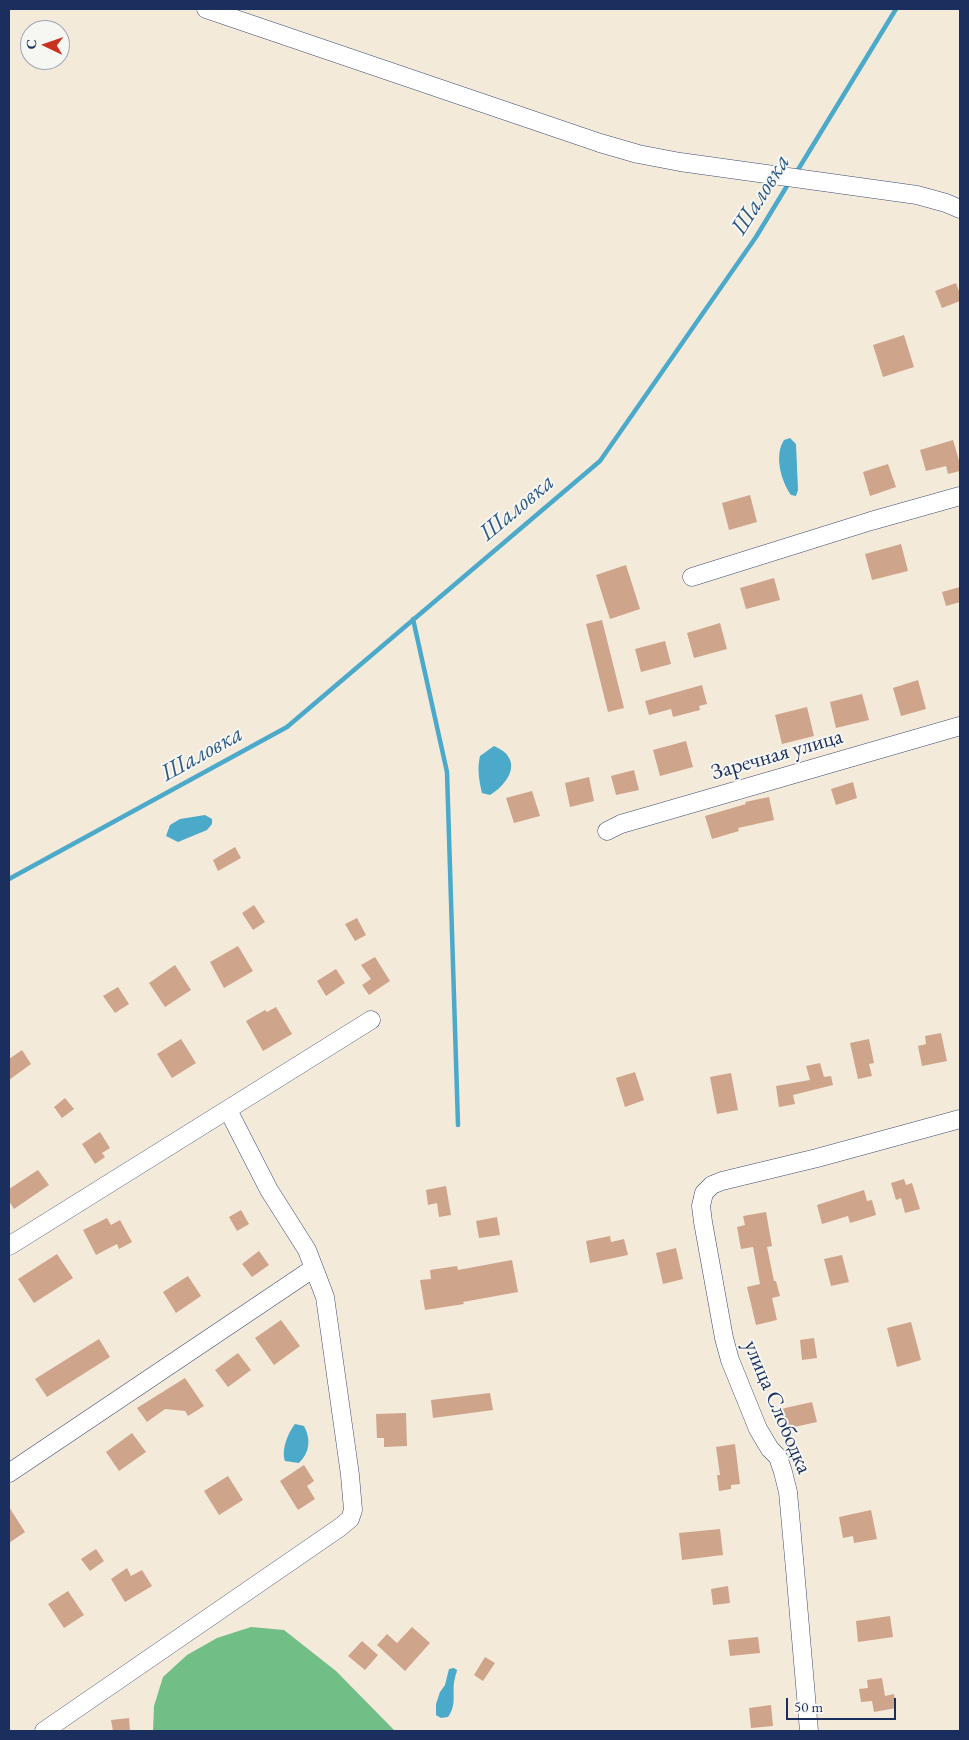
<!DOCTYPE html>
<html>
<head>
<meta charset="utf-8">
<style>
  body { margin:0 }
  #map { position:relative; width:969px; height:1740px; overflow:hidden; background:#f4eada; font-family:"EB Garamond",serif }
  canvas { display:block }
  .frame { position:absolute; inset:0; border:10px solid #1b2f5e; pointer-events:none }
  .north { position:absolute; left:20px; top:20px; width:50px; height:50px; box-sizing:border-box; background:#f6f6f2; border:1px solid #9ea6b7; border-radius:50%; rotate:273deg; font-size:14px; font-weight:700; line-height:20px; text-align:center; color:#1b2f5e }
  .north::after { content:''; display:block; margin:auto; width:18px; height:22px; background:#c8321e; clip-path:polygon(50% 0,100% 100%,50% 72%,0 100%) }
  .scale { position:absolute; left:786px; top:1698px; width:110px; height:22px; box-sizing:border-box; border:2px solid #1b2f5e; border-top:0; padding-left:6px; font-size:15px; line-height:18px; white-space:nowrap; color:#1b2f5e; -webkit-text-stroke:4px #f6f6f2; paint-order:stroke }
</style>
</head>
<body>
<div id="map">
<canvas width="969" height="1740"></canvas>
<div class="frame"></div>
<div class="north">С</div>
<div class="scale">50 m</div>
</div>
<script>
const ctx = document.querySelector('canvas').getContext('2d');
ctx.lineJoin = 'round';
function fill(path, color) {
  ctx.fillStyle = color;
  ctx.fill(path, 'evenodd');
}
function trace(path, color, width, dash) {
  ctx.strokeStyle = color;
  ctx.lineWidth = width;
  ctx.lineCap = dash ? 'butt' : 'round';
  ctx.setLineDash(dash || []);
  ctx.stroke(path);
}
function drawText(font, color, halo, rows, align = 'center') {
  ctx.font = font + ' "EB Garamond",serif';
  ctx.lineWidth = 4;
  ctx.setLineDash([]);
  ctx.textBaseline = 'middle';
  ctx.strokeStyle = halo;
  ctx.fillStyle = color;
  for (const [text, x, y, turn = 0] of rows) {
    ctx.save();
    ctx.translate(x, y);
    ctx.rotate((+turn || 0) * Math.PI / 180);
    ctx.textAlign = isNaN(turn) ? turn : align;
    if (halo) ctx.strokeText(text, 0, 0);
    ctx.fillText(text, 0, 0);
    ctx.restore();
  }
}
fill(new Path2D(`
  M 251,1627 L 284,1630 L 336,1671 L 395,1731 L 153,1731 L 154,1706 L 163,1677 L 187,1655 L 217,1638 Z`), '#72be87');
fill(new Path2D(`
  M 790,438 L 796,444 L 798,490 L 796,496 L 791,495 C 781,481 774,455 784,440 Z
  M 494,746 C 523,758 511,782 490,795 L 482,793 C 479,780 477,769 480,756 Z
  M 205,815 L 212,819 L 212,824 L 207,830 L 178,842 L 166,836 L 170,825 L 180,819 Z
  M 295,1424 L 304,1426 C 311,1439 310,1452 299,1463 L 285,1461 C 281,1450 288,1433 295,1424 Z
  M 454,1668 L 457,1670 C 457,1673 455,1675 455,1678 C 451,1692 458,1703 448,1717 L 441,1718 L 436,1715 L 436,1704 L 440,1692 L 445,1685 L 449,1669 Z`), '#4ba9ca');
trace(new Path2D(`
  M 796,173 L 896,9
  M 413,619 L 447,772 L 458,1125
  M 9,879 L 287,727 L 600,461 L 756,237 L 790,181`), '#4ba9ca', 4.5);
fill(new Path2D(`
  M 956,283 L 960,294 L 960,301 L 942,308 L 935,291 Z
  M 904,335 L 914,367 L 883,377 L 873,345 Z
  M 953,440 L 960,464 L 960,471 L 948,474 L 946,466 L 926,471 L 920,450 Z
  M 888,464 L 896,487 L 870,496 L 863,472 Z
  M 750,495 L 757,522 L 729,530 L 722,503 Z
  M 901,544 L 908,571 L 872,580 L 865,554 Z
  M 626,565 L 640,609 L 610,619 L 596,575 Z
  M 774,578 L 780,600 L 746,609 L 740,588 Z
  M 960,587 L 960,602 L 946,606 L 942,592 Z
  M 602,620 L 624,708 L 608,712 L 586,624 Z
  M 720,623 L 727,649 L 694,658 L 687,633 Z
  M 665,641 L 671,664 L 641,672 L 635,649 Z
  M 918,680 L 926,709 L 901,716 L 893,688 Z
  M 702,685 L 707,704 L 699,706 L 700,710 L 673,717 L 671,709 L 649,715 L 645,701 Z
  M 862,694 L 869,720 L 836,728 L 830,702 Z
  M 807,707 L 814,736 L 782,744 L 775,715 Z
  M 686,741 L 693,767 L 660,776 L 653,750 Z
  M 634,770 L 639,790 L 616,795 L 611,776 Z
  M 589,777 L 594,801 L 570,807 L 565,783 Z
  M 853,782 L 857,798 L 836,805 L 831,789 Z
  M 532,791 L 540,816 L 514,823 L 506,798 Z
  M 769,797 L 774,820 L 738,828 L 739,831 L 712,839 L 705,816 L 746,804 L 745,802 Z
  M 235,847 L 241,858 L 218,871 L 213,860 Z
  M 254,905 L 265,922 L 253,930 L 242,913 Z
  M 357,918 L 366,935 L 355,941 L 345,924 Z
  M 238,946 L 253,971 L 224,988 L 210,962 Z
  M 375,957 L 390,981 L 369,995 L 362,985 L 371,979 L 361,965 Z
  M 175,965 L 191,990 L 165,1007 L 149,983 Z
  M 336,969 L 345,983 L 326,996 L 317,981 Z
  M 118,987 L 129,1004 L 115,1013 L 103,996 Z
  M 276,1007 L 292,1034 L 263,1051 L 246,1021 L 265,1010 L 267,1012 Z
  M 941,1033 L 947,1061 L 922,1066 L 918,1046 L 926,1044 L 925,1036 Z
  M 181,1039 L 196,1063 L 172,1078 L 157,1054 Z
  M 869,1039 L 874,1063 L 869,1064 L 872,1076 L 858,1079 L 850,1043 Z
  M 22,1050 L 31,1064 L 9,1080 L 9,1059 Z
  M 820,1063 L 824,1077 L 831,1076 L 833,1085 L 793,1095 L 795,1104 L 779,1107 L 776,1086 L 810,1080 L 806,1066 Z
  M 635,1072 L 644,1100 L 625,1107 L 616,1078 Z
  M 731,1073 L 738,1110 L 717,1114 L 710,1077 Z
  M 65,1098 L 74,1109 L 62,1118 L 54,1107 Z
  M 100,1132 L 110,1148 L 102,1153 L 105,1157 L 95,1164 L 82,1144 Z
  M 38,1170 L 49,1185 L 14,1209 L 9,1201 L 9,1189 Z
  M 904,1179 L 906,1185 L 912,1183 L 920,1209 L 905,1213 L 901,1198 L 896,1200 L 891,1183 Z
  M 446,1186 L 451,1215 L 439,1217 L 437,1203 L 428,1205 L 426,1190 Z
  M 864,1190 L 867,1201 L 872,1200 L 876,1215 L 850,1223 L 848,1216 L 822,1224 L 817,1205 Z
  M 241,1210 L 249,1224 L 237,1231 L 229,1217 Z
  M 766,1212 L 772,1246 L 767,1247 L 774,1281 L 776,1281 L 780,1296 L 772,1298 L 777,1320 L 756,1325 L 747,1287 L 760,1284 L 753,1247 L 741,1249 L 737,1227 L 745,1225 L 743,1216 Z
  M 497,1217 L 500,1235 L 479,1238 L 476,1221 Z
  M 107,1218 L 111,1225 L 120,1220 L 132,1242 L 119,1249 L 117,1244 L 96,1255 L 83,1230 Z
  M 610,1236 L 611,1242 L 624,1239 L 628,1255 L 590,1263 L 586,1241 Z
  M 676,1248 L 683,1279 L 663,1284 L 656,1253 Z
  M 259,1251 L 269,1265 L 252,1277 L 242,1264 Z
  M 57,1254 L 73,1278 L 34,1303 L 18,1279 Z
  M 842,1255 L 849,1282 L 831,1286 L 824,1259 Z
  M 512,1260 L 518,1292 L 463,1302 L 464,1304 L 425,1310 L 420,1280 L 431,1279 L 430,1270 L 457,1266 L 458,1270 Z
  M 188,1276 L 201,1296 L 176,1313 L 163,1292 Z
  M 281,1320 L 300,1346 L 274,1365 L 255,1338 Z
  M 911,1322 L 921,1360 L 897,1367 L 887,1328 Z
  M 814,1338 L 817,1358 L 802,1360 L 800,1340 Z
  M 99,1339 L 110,1357 L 47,1397 L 35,1379 Z
  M 238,1353 L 251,1370 L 228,1387 L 215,1370 Z
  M 185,1378 L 204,1406 L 188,1416 L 185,1411 L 165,1409 L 147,1422 L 137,1408 Z
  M 490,1393 L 493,1410 L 433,1418 L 431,1400 Z
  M 812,1402 L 817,1422 L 785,1429 L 781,1409 Z
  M 406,1413 L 407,1446 L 384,1447 L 384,1438 L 377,1438 L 376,1414 Z
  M 132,1433 L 146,1452 L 119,1471 L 106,1452 Z
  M 735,1444 L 740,1484 L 731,1485 L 731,1489 L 719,1491 L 717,1475 L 720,1475 L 716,1447 Z
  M 304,1465 L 314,1481 L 307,1486 L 315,1499 L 298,1510 L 280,1481 Z
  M 228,1476 L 243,1500 L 219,1515 L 204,1491 Z
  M 9,1507 L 25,1532 L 9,1543 Z
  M 871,1510 L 877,1539 L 854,1543 L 853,1536 L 843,1538 L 839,1517 Z
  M 720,1529 L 723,1555 L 682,1560 L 679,1533 Z
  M 96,1549 L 104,1561 L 90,1571 L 81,1559 Z
  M 127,1568 L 131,1576 L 142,1570 L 152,1586 L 125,1602 L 111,1579 Z
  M 728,1586 L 730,1603 L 713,1605 L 711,1589 Z
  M 68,1591 L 84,1615 L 64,1628 L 48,1604 Z
  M 890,1616 L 893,1637 L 858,1642 L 856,1621 Z
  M 412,1627 L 430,1643 L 405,1671 L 377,1645 L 387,1634 L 397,1643 Z
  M 758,1637 L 760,1653 L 730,1656 L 728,1640 Z
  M 362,1641 L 378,1655 L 365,1670 L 348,1656 Z
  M 485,1657 L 495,1663 L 483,1681 L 474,1675 Z
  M 882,1678 L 885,1696 L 894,1694 L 896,1708 L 874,1712 L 872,1701 L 861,1702 L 859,1689 L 868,1688 L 867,1680 Z
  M 771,1705 L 773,1726 L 751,1728 L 749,1708 Z
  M 129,1718 L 130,1731 L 113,1731 L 111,1720 Z`), '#cea48b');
const minor = new Path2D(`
  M 206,9 L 600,143 L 638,154 L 680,162 L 917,195 L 946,203 L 960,209
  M 692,577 L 871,521 L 960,496
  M 607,831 L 621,824 L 960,726
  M 9,1246 L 371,1020
  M 9,1473 L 314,1268
  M 44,1731 L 339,1528 L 350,1519 L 353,1510 L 350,1475 L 325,1297 L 307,1250 L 269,1190 L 228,1110
  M 809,1731 L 795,1569 L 788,1492 L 783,1472 L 778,1457 L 770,1449 L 758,1429 L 730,1360 L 724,1338 L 703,1222 L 701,1206 L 704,1193 L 712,1185 L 722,1181 L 817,1158 L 960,1119`);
trace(minor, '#3c4b71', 19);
trace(minor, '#fff', 18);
drawText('22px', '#1b2f5e', '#f6f6f2', [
  ["Заречная улица",777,755,-16],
  ["улица Слободка",777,1407,67]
]);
drawText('italic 24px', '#2c5a84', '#f6f6f2', [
  ["Шаловка",761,195,-58],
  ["Шаловка",517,508,-40],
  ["Шаловка",202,754,-29]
]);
</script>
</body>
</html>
